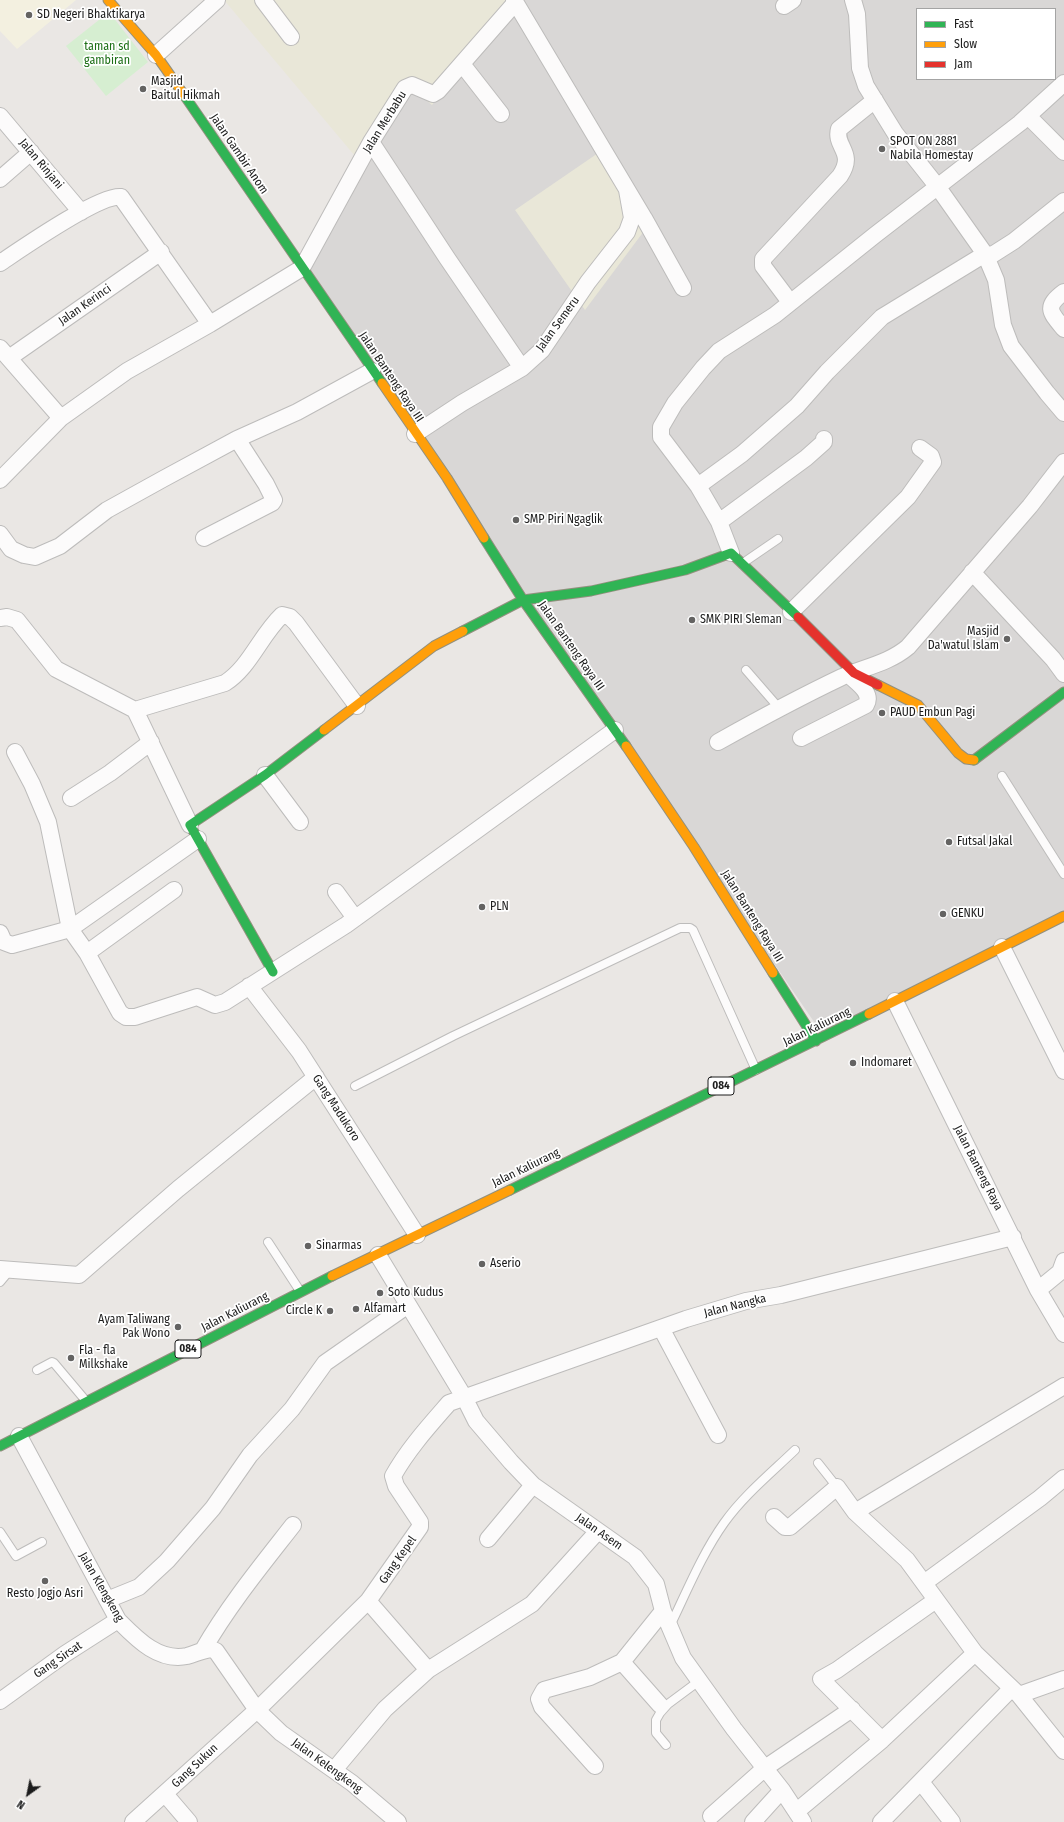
<!DOCTYPE html>
<html>
<head>
<meta charset="utf-8">
<style>
  body { margin:0 }
  #map { position:relative; width:1064px; height:1822px; overflow:hidden; background:#eae7e4; font-family:"Fira Sans Condensed",sans-serif }
  canvas { display:block }
  .legend { position:absolute; left:916px; top:8px; width:140px; height:72px; box-sizing:border-box; background:#fff; border:1px solid #a4a4a4; margin:0; padding:5px 7px; list-style:none; font-size:12px; color:#1c1c1c }
  .legend li { display:flex; align-items:center; gap:8px; height:20px }
  .legend b { width:20px; border:1px solid #a4a4a4 }
  .north { position:absolute; left:8px; top:1774px; width:40px; height:40px; -webkit-text-stroke:3px #fff; paint-order:stroke; rotate:213deg; font-size:11px; font-weight:700; line-height:16px; text-align:center; color:#1c1c1c }
  .north::after { content:''; display:block; margin:auto; width:14px; height:18px; background:#1c1c1c; clip-path:polygon(50% 0,100% 100%,50% 72%,0 100%) }
</style>
</head>
<body>
<div id="map">
<canvas width="1064" height="1822"></canvas>
<ul class="legend">
<li><b style="height:5px;background:#30b455"></b>Fast</li>
<li><b style="height:5px;background:#ff9f0a"></b>Slow</li>
<li><b style="height:5px;background:#e5322d"></b>Jam</li>
</ul>
<div class="north">N</div>
</div>
<script>
const ctx = document.querySelector('canvas').getContext('2d');
ctx.lineJoin = 'round';
function fill(path, color) {
  ctx.fillStyle = color;
  ctx.fill(path, 'evenodd');
}
function trace(path, color, width, dash) {
  ctx.strokeStyle = color;
  ctx.lineWidth = width;
  ctx.lineCap = dash ? 'butt' : 'round';
  ctx.setLineDash(dash || []);
  ctx.stroke(path);
}
function drawText(font, color, halo, rows, align = 'center') {
  ctx.font = font + ' "Fira Sans Condensed",sans-serif';
  ctx.lineWidth = 3.5;
  ctx.setLineDash([]);
  ctx.textBaseline = 'middle';
  ctx.strokeStyle = halo;
  ctx.fillStyle = color;
  for (const [text, x, y, turn = 0] of rows) {
    ctx.save();
    ctx.translate(x, y);
    ctx.rotate((+turn || 0) * Math.PI / 180);
    ctx.textAlign = isNaN(turn) ? turn : align;
    if (halo) ctx.strokeText(text, 0, 0);
    ctx.fillText(text, 0, 0);
    ctx.restore();
  }
}
fill(new Path2D(`
  M 498,0 L 1064,0 L 1064,911 L 821,1032 L 298,269 L 411,88 L 432,104 ZM 917,9 L 1055,9 L 1055,79 L 917,79 Z`), '#d9d7d6');
fill(new Path2D(`
  M 0,0 L 76,0 L 17,49 L 0,31 Z`), '#f3f0e0');
fill(new Path2D(`
  M 224,0 L 513,0 L 515,3 L 432,105 L 411,88 L 365,168 Z
  M 604,149 L 650,223 L 585,310 L 515,210 Z`), '#e9e7d8');
fill(new Path2D(`
  M 109,12 L 148,62 L 106,96 L 66,46 Z`), '#d6eed1');
const lane = new Path2D(`
  M 743,563 L 778,539
  M 746,670 L 779,708
  M 1002,776 L 1064,874
  M 355,1086 L 453,1036 L 680,928 L 690,928 L 693,930 L 756,1070
  M 268,1242 L 300,1291
  M 0,1282 L 10,1270
  M 37,1370 L 52,1362 L 54,1363 L 86,1401
  M 818,1463 L 837,1487
  M 0,1532 L 16,1556 L 42,1542
  M 670,1626 C 687,1591 702,1554 724,1523 C 743,1496 771,1473 795,1450
  M 666,1745 L 656,1733 L 656,1720 L 660,1713 L 668,1704 L 699,1681`);
const street = new Path2D(`
  M 263,0 L 291,37
  M 514,0 L 644,218 L 683,288
  M 853,0 L 857,14 L 860,68 L 866,86 L 895,133 L 937,186 L 985,254 L 996,280 L 1003,325 L 1011,346 L 1047,393 L 1064,413
  M 784,6 L 793,0
  M 156,55 L 217,0
  M 462,64 L 501,114
  M 0,116 L 81,212
  M 1028,116 L 1064,152
  M 371,142 L 447,258 L 522,368
  M 0,179 L 31,152
  M 0,263 C 21,249 100,194 121,197 L 210,324 L 127,371 L 61,418 L 0,480
  M 1064,292 C 1044,307 1050,312 1064,329
  M 790,302 L 763,266 L 763,259 L 840,176 C 856,152 834,147 839,129 L 875,100
  M 210,324 L 302,268 L 371,142 L 405,88 L 412,85 L 433,94 L 438,91 L 515,3
  M 0,348 L 61,418
  M 9,358 L 161,252
  M 415,434 L 462,403 L 522,368 L 542,350 L 588,282 L 627,232 L 632,218 L 627,190
  M 698,486 L 742,454 L 797,406 L 827,372 L 882,317 L 985,254 L 992,255 L 1014,241 L 1064,201
  M 719,522 L 806,458 L 824,442 L 824,439
  M 0,534 L 11,549 L 24,555 L 35,557 L 44,553 L 60,546 L 107,510 L 163,479 L 237,439 L 297,412 L 372,371
  M 204,538 L 272,503 L 274,500 L 266,484 L 237,439
  M 731,553 L 719,522 L 698,486 L 661,437 L 661,427 L 675,403 L 703,368 L 719,351 L 775,315 L 875,235 L 1020,123 L 1064,83
  M 972,572 L 1053,659 L 1064,674
  M 791,612 L 908,497 L 933,462 L 931,456 L 920,448
  M 0,618 L 7,617 L 17,620 L 56,669 L 135,710 L 225,683 C 250,667 260,636 282,615 L 290,617 L 296,623 L 357,706
  M 135,710 L 190,825
  M 801,738 L 866,705 C 873,693 857,683 850,676
  M 718,742 C 759,719 800,697 842,677 C 865,667 889,663 908,647 L 1030,506 L 1064,462
  M 15,752 L 32,784 L 48,822 L 70,929 L 87,953 L 120,1013 L 126,1017 L 135,1017 L 197,997 L 215,1005 L 225,1002 L 346,925 L 615,730
  M 265,775 L 300,822
  M 71,798 L 110,773 L 151,742
  M 336,892 L 355,918
  M 0,933 L 4,942 L 12,945 L 70,929 L 198,839
  M 1002,947 L 1064,1071
  M 87,953 L 174,890
  M 249,986 L 299,1051 L 417,1235
  M 895,1001 L 1038,1290 L 1064,1334
  M 378,1255 L 464,1397 L 476,1421 L 511,1462 L 533,1485 L 635,1557 L 656,1584 L 663,1611 L 683,1658 L 734,1729 L 782,1790 L 803,1822
  M 0,1269 L 79,1275 L 178,1189 L 316,1077
  M 1038,1290 L 1060,1272 L 1064,1261
  M 661,1328 L 718,1435
  M 19,1436 L 118,1620 C 136,1638 158,1662 187,1656 C 195,1654 202,1650 211,1649 L 216,1651 L 257,1710 L 281,1733 L 352,1783 L 398,1822
  M 855,1512 L 1064,1386
  M 774,1517 L 785,1527 L 790,1527 L 837,1487 L 855,1512 L 907,1560 L 975,1653 L 1019,1695 L 1064,1751
  M 488,1539 L 533,1485
  M 924,1583 L 1040,1498 L 1064,1478
  M 107,1600 L 139,1587 L 167,1561 L 213,1508 L 250,1455 L 292,1409 L 325,1363 L 408,1305
  M 368,1601 L 428,1670
  M 203,1650 C 229,1605 261,1566 293,1525
  M 622,1662 L 660,1705
  M 1019,1695 L 1064,1679
  M 0,1701 L 65,1654 L 118,1620
  M 882,1740 L 821,1679 L 837,1670 L 936,1600
  M 595,1766 L 542,1707 L 539,1699 L 544,1690 L 590,1677 L 622,1662 L 663,1611
  M 334,1770 L 385,1709 L 428,1670 L 532,1604 L 598,1531
  M 921,1782 L 952,1822
  M 165,1794 L 189,1822
  M 797,1811 L 882,1740 L 975,1653
  M 711,1816 L 765,1768 L 852,1709
  M 133,1822 L 257,1710 L 368,1601 L 420,1527 L 420,1522 L 396,1486 L 393,1476 C 408,1449 429,1426 449,1403 L 686,1319 L 746,1301 L 781,1295 L 1013,1237
  M 753,1822 L 782,1790
  M 881,1822 L 1011,1689`);
const fast = new Path2D(`
  M 184,95 L 382,383
  M 484,538 L 523,600 L 626,746
  M 463,631 L 523,600 L 591,591 L 685,570 L 731,553 L 798,617
  M 974,760 L 1064,692
  M 273,972 L 190,825 L 265,775 L 324,730
  M 773,973 L 816,1041
  M 510,1190 L 869,1014
  M 0,1446 L 332,1276`);
const slow = new Path2D(`
  M 108,0 L 156,55 L 184,95
  M 382,383 L 447,478 L 484,538
  M 878,685 L 918,705 L 958,753 L 966,759 L 974,760
  M 324,730 L 434,646 L 463,631
  M 626,746 L 694,847 L 773,973
  M 869,1014 L 1064,916
  M 332,1276 L 510,1190`);
const jam = new Path2D(`
  M 798,617 L 854,673 L 878,685`);
trace(lane, '#bdbcbb', 10);
trace(street, '#bdbcbb', 18);
trace(fast, '#92907e', 11);
trace(slow, '#92907e', 11);
trace(jam, '#92907e', 11);
trace(lane, '#fcfbfb', 8);
trace(street, '#fcfbfb', 16);
trace(fast, '#30b455', 9);
trace(slow, '#ff9f0a', 9);
trace(jam, '#e5322d', 9);
for (const [x, y, r, color] of [
  [29,15,4,"#646362"],
  [143,89,4,"#646362"],
  [882,149,4,"#646362"],
  [516,520,4,"#646362"],
  [692,620,4,"#646362"],
  [1007,639,4,"#646362"],
  [882,713,4,"#646362"],
  [949,842,4,"#646362"],
  [482,907,4,"#646362"],
  [943,914,4,"#646362"],
  [853,1063,4,"#646362"],
  [308,1246,4,"#646362"],
  [482,1264,4,"#646362"],
  [380,1293,4,"#646362"],
  [356,1309,4,"#646362"],
  [330,1311,4,"#646362"],
  [178,1327,4,"#646362"],
  [71,1358,4,"#646362"],
  [45,1581,4,"#646362"]
]) {
  const dot = new Path2D();
  dot.arc(x, y, r, 0, 2 * Math.PI);
  ctx.fillStyle = color;
  ctx.fill(dot);
  trace(dot, '#fff', 1.5);
}
for (const [x, y, w] of [
  [721,1086,26],
  [188,1349,26]
]) {
  const box = new Path2D();
  box.roundRect(x - w / 2, y - 9, w, 18, 3);
  ctx.fillStyle = '#fff';
  ctx.fill(box);
  trace(box, '#1c1c1c', 1);
}
drawText('bold 11px', '#1c1c1c', null, [
  ["084",721,1086],
  ["084",188,1349]
]);
drawText('12px', '#1c1c1c', '#fff', [
  ["SD Negeri Bhaktikarya",37,15],
  ["Masjid",151,82],
  ["Baitul Hikmah",151,96],
  ["SPOT ON 2881",890,142],
  ["Nabila Homestay",890,156],
  ["SMP Piri Ngaglik",524,520],
  ["SMK PIRI Sleman",700,620],
  ["Masjid",999,632,"right"],
  ["Da'watul Islam",999,646,"right"],
  ["PAUD Embun Pagi",890,713],
  ["Futsal Jakal",957,842],
  ["PLN",490,907],
  ["GENKU",951,914],
  ["Indomaret",861,1063],
  ["Sinarmas",316,1246],
  ["Aserio",490,1264],
  ["Soto Kudus",388,1293],
  ["Alfamart",364,1309],
  ["Circle K",322,1311,"right"],
  ["Ayam Taliwang",170,1320,"right"],
  ["Pak Wono",170,1334,"right"],
  ["Fla - fla",79,1351],
  ["Milkshake",79,1365],
  ["Resto Jogjo Asri",45,1594,"center"]
], 'left');
drawText('12px', '#1b6e15', '#fff', [
  ["taman sd",107,47],
  ["gambiran",107,61]
]);
drawText('12px', '#1c1c1c', '#fff', [
  ["Jalan Merbabu",385,122,-58],
  ["Jalan Gambir Anom",239,154,56],
  ["Jalan Rinjani",41,164,50],
  ["Jalan Kerinci",85,305,-35],
  ["Jalan Semeru",558,324,-54],
  ["Jalan Banteng Raya III",391,377,56],
  ["Jalan Banteng Raya III",571,646,55],
  ["Jalan Banteng Raya III",752,916,58],
  ["Jalan Kaliurang",817,1027,-26],
  ["Gang Madukoro",336,1108,57],
  ["Jalan Kaliurang",526,1168,-26],
  ["Jalan Banteng Raya",978,1168,63],
  ["Jalan Nangka",735,1306,-14],
  ["Jalan Kaliurang",235,1312,-27],
  ["Jalan Asem",599,1532,35],
  ["Gang Kepel",398,1560,-55],
  ["Jalan Klengkeng",101,1587,60],
  ["Gang Sirsat",58,1660,-34],
  ["Gang Sukun",195,1766,-43],
  ["Jalan Kelengkeng",327,1766,36]
]);
</script>
</body>
</html>
